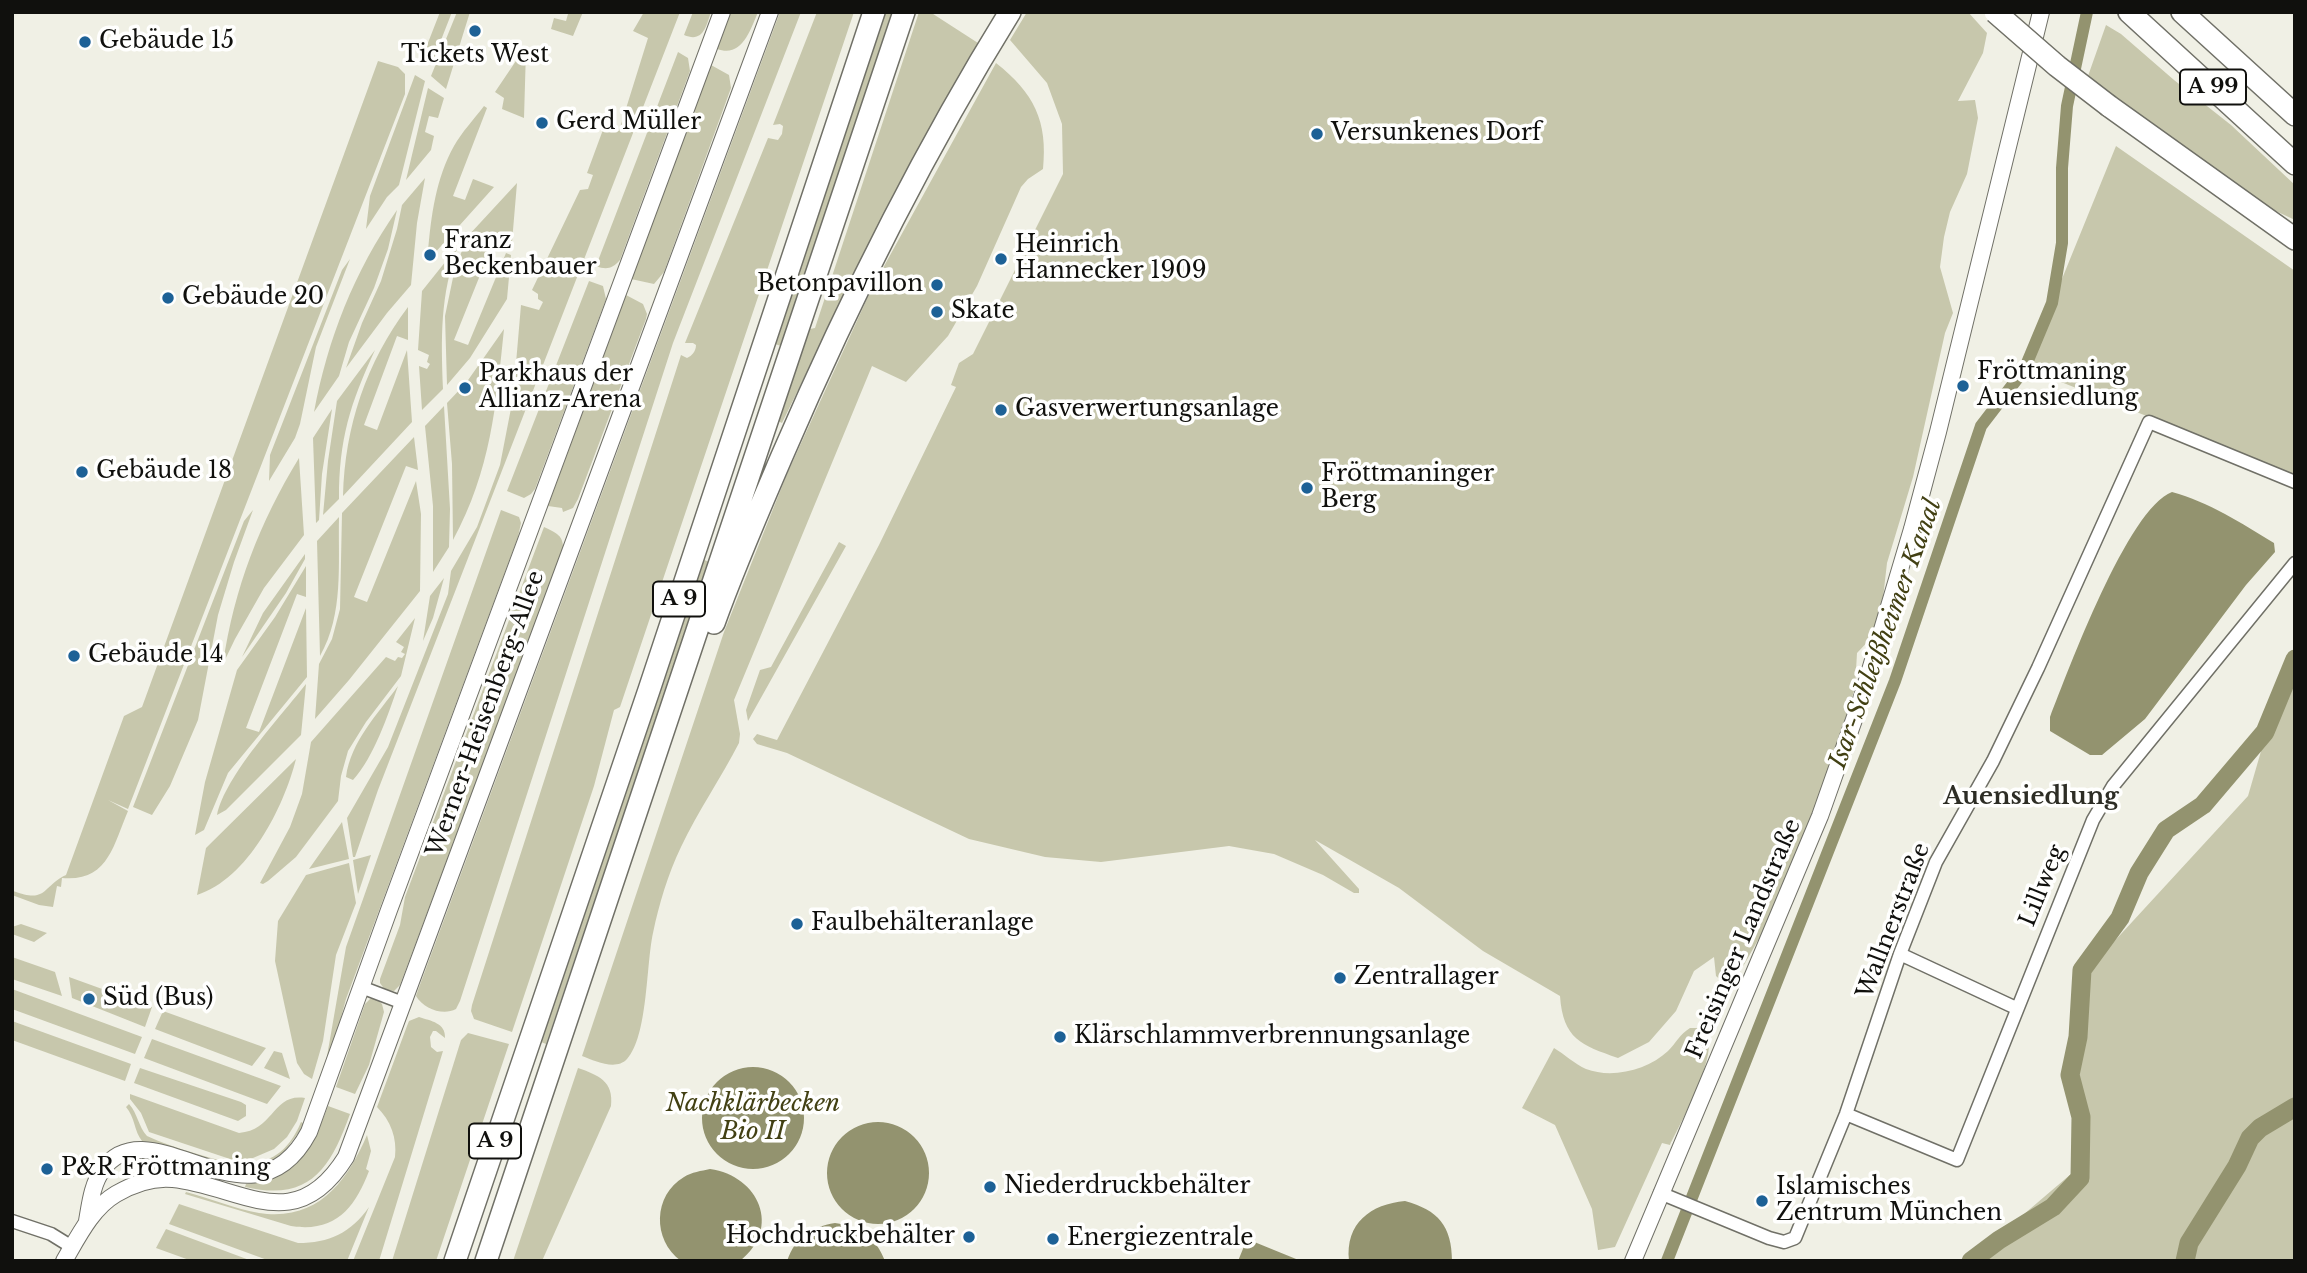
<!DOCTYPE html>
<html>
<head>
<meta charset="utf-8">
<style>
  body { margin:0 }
  #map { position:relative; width:2307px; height:1273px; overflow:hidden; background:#f0f0e5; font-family:"Libre Baskerville",serif }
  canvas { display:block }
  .frame { position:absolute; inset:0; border:14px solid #10100d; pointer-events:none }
</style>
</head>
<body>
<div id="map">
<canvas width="2307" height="1273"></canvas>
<div class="frame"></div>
</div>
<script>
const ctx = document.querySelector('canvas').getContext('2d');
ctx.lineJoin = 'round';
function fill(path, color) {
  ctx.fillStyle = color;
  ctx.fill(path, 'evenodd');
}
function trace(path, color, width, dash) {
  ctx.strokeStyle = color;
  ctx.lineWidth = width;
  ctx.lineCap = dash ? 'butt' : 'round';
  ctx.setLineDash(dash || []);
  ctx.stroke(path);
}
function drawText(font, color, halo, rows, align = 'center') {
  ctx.font = font + ' "Libre Baskerville",serif';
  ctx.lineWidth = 7;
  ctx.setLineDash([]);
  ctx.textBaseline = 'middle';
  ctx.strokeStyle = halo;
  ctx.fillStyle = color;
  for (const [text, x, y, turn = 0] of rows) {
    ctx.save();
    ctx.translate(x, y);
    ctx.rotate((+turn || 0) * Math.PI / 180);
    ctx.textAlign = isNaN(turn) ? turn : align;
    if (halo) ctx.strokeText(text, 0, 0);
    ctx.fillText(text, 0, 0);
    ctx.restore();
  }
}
fill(new Path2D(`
  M 440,12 L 452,12 L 434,58 L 424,53 Z
  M 457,12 L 470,12 L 446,89 L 431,76 Z
  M 563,12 L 583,12 L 573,36 L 551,29 L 554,18 L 566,21 L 568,14 Z
  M 644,12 L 680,12 L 378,790 L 355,857 L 353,857 L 347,818 L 388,747 L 448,594 L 451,571 L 477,527 L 500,465 L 513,398 L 521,305 L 539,310 L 543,302 L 538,299 L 538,294 L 532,290 L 580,190 L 588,189 L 593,175 L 587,173 L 604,127 L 619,131 L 648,38 L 633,31 Z
  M 693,12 L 711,12 C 706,27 703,43 684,35 Z
  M 731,12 L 758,12 C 750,31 742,58 717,49 Z
  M 780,12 L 801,12 L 673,343 L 460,1001 L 456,1009 C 443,1016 424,1009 416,996 L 418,990 Z
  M 817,12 L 854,12 L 620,707 L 614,710 L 594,786 L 512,1032 L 474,1019 L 471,1011 L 472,1005 L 681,355 L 687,358 C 692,356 696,351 696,345 L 693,343 L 685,343 L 768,138 L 778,140 L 782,134 L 783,126 L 780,124 L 773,125 Z
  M 886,12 L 893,12 L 781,346 L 775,344 Z
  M 919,12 L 930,12 L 978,43 L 894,193 L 782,423 L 778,421 L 805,338 L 810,329 L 815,328 Z
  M 1027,12 L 1968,12 L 1987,33 L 1983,53 L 1958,101 L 1975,100 L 1978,118 L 1967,174 L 1950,212 L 1944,237 L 1940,267 L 1953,313 L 1945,333 L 1913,477 L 1887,563 L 1883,598 L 1876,633 L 1857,653 L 1855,688 L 1824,787 L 1766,926 L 1736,979 L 1724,983 L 1716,976 L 1714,957 L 1694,971 L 1676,1011 L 1649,1042 L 1618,1058 C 1581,1045 1563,1039 1560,996 L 1483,951 L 1399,888 L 1315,840 L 1359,889 L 1359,893 L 1354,893 L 1323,875 L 1274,854 L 1229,846 L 1101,862 L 1045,857 L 969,839 L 787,753 L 757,744 L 753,739 L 757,734 L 777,740 L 879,545 L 956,387 L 951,385 L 959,363 L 973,354 L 1063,174 L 1062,124 L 1047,83 L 1010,40 Z
  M 2106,25 L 2121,34 L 2174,80 L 2231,125 L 2295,185 L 2295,220 L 2252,200 L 2113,100 L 2088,76 Z
  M 524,49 L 526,50 L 524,118 L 502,109 L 504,98 L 495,92 Z
  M 678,52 L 688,58 L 690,71 L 620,260 C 612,269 606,270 596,266 Z
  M 378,61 L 398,67 L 405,74 L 405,94 L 128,809 L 108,800 L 128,811 C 113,846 108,882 62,878 L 61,887 L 57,886 L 53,907 L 39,905 L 12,895 L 13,891 C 48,904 42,886 66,875 L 124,716 L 142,707 Z
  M 996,63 C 1034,93 1048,121 1043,169 L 1028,179 L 1021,187 L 977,286 L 948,336 L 906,382 L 872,366 L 734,700 L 740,734 L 739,743 C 721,778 698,811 681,847 C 668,874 659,904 653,933 C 646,965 648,1036 627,1059 C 616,1071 595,1061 582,1056 L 724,632 L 787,474 L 872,288 Z
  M 711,65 L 729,75 L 731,88 L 664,272 L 654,284 L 631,279 Z
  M 415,75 L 425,81 L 399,185 L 387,197 L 366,229 L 370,196 Z
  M 428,88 L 444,98 L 438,118 L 429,116 L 425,132 L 434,136 L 431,150 L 406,180 Z
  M 484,106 L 487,108 L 453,196 L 465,200 L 473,179 L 494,187 L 433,255 L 428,252 C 431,216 436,178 454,146 C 462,132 474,119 484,106 Z
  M 2116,146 L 2295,271 L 2295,475 L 2051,378 L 2027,365 Z
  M 425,178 L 417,223 L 411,285 L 387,313 L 346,368 L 362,323 L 381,281 L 397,229 L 402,205 Z
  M 517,183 L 512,242 L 509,243 L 495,238 L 454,340 L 468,345 L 506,253 L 511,255 L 507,299 L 470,358 L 447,385 L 445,316 L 455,268 L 468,236 Z
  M 397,210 L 388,249 L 374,288 L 349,342 L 339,376 L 314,412 C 328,338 354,272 397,210 Z
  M 458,246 C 440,296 441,337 443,389 L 422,410 L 419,366 L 427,369 L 430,364 L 427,362 L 429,355 L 418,350 L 422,291 Z
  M 350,259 L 316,347 L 300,424 L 295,438 L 269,481 L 270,455 L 342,270 Z
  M 589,281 L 603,286 L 606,299 L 535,489 L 531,494 L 524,498 L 507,491 Z
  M 626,295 L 643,304 L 647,314 L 646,319 L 578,499 L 573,508 L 563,512 L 562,508 L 548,506 Z
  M 408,307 L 408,340 L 397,336 L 364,425 L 377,430 L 407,350 L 412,422 L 343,496 C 345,426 366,363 408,307 Z
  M 504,329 C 496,406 491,470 453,540 L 452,464 L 447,403 L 466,383 Z
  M 375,350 C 350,404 339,439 339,499 L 323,515 L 328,461 L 337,401 Z
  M 444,406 L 450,509 L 449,547 L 433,572 L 433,506 L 425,426 Z
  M 332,409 L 322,474 L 319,520 L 316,523 L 313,438 Z
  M 414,437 L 418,470 L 406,466 L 354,597 L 367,602 L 416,481 L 421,514 L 420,591 L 349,680 L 315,719 L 319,664 L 332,639 L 340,609 L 342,513 Z
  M 299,458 L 304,535 L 264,588 L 235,639 L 223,664 C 234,588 260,522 299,458 Z
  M 253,510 L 234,562 L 218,615 L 198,720 L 170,786 L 152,815 L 133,807 L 244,521 Z
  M 501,510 L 519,517 L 521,523 L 518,537 L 346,999 L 329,1062 L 326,1062 L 346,947 Z
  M 339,517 C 338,564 344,614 320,656 L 317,541 Z
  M 544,527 C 556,533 564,535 563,550 L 400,985 L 394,991 L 385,990 L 380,983 L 380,979 L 400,925 L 405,897 Z
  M 839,542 L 846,546 L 748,721 L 746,710 L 760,670 L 771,667 Z
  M 305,554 L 305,559 L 286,593 L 242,657 L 263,613 Z
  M 702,559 L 709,562 L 546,1044 L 541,1042 Z
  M 306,566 L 306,597 L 297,594 L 246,728 L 259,732 L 306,608 L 307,677 L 228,773 L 204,830 L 195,835 L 205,782 L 237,670 L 275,617 Z
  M 444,578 L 433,618 L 423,641 L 430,596 Z
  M 415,618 L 401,676 L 366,722 L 348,751 L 341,776 L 338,801 L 296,857 L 268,881 L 263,884 L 260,883 L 290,827 L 302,794 L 311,742 L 386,657 L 395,661 L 398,657 L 402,658 L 405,654 L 401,652 L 404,647 L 396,642 Z
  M 2295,655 L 2295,1261 L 1969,1261 L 2078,1168 L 2075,984 L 2248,796 L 2284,672 Z
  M 306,684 L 301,735 L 226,810 L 217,815 C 225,776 281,716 306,684 Z
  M 398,686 C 388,715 374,757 353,780 L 346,777 C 351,741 377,715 398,686 Z
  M 296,759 C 284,807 248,879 197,895 L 206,848 Z
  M 342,822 L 349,859 L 309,869 Z
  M 371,855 L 358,894 L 353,860 Z
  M 349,863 L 356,903 L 336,955 L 323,1041 L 312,1079 L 304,1074 L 297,1063 L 275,961 L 278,921 L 306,875 Z
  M 21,924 L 47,933 L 34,942 L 12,934 L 12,927 Z
  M 12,957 L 55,972 L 62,996 L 12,979 Z
  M 69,977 L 152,1007 L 145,1027 L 72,998 Z
  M 12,989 L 142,1037 L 135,1054 L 12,1009 Z
  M 376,998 L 382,1004 L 384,1012 L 369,1065 L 355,1094 L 336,1087 L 365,1004 L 370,999 Z
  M 163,1011 L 266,1048 L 252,1066 L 155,1029 Z
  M 419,1017 C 431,1021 446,1023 445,1038 L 436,1031 L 433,1031 L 430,1037 L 431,1047 L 437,1052 L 443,1051 L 379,1261 L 353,1261 L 395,1157 C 397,1138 391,1121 377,1107 L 407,1026 L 409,1021 Z
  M 12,1021 L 131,1064 L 125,1081 L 12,1040 Z
  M 1690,1028 L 1702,1028 C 1704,1031 1707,1034 1708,1038 C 1715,1060 1681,1123 1670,1145 L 1662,1143 L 1615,1247 L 1598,1250 L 1592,1209 L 1555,1125 L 1522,1108 L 1554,1048 C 1564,1054 1575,1064 1586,1069 C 1612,1079 1648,1070 1668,1051 C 1676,1043 1680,1034 1690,1028 Z
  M 468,1033 L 509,1044 L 436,1261 L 392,1261 L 461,1040 Z
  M 152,1039 L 281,1086 L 267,1104 L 144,1058 Z
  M 274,1051 L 282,1053 L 290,1079 L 264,1068 Z
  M 140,1068 L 241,1102 L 246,1105 L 246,1116 L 238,1121 L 134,1083 Z
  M 578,1068 C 598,1075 614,1081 611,1106 L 542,1261 L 513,1261 Z
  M 130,1094 L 239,1133 C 275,1130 272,1093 305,1098 L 297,1121 L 287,1137 L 274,1149 L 253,1158 L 233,1160 L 149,1132 L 141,1113 L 130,1099 Z
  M 129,1104 C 138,1114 138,1126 147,1136 C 162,1143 178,1148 194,1153 C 238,1167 279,1175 301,1122 L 305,1124 L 281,1156 L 266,1164 L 238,1169 L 142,1141 C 134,1131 135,1117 126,1107 Z
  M 328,1106 L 350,1114 C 330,1169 310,1202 245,1187 L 246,1184 C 295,1178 312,1149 328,1106 Z
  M 367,1135 L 371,1151 L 366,1169 L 369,1171 C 355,1208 335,1233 291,1226 L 185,1194 L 186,1192 C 209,1198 236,1209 259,1213 C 317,1222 347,1182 367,1135 Z
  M 140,1157 L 177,1164 L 176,1171 L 161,1170 L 139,1174 Z
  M 179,1204 L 298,1243 C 329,1243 351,1233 369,1207 L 347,1261 L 270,1261 L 169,1224 Z
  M 166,1229 L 252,1261 L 192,1261 L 156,1248 Z`), '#c7c7ac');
fill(new Path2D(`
  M 2172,492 C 2209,502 2241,523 2274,543 L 2275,552 L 2246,585 L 2145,719 L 2102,755 L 2090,755 L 2050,731 L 2050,717 C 2068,671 2128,508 2172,492 Z
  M702 1118a51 51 0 1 1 102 0a51 51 0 1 1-102 0Z
  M827 1173a51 51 0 1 1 102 0a51 51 0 1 1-102 0Z
  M 710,1169 C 759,1176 782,1228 740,1261 L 681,1261 C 652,1240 653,1195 684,1177 C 692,1172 701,1171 710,1169 Z
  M 1405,1201 C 1438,1210 1452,1226 1452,1261 L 1349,1261 C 1345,1223 1371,1204 1405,1201 Z
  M 835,1223 C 860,1227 876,1237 885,1261 L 787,1261 C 795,1237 811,1227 835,1223 Z
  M 1247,1239 L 1301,1261 L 1238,1261 Z`), '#93936f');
trace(new Path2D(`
  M 1667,1261 L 1895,681 L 1981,426 L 2024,370 L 2052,303 L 2062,243 L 2062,168 L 2067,106 L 2087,12`), '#93936f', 12);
trace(new Path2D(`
  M 1971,1261 L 1999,1240 L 2053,1207 L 2080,1178 L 2081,1117 L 2070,1075 L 2078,1037 L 2082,970 L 2120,918 L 2139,873 L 2166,830 L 2203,805 L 2265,732 L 2295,659
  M 2185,1261 L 2189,1243 L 2237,1166 L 2250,1138 L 2260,1128 L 2295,1107`), '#93936f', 19);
const street = new Path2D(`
  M 1900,954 L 2016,1008
  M 361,987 L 403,1003
  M 1846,1114 L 1957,1160 L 2093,820 L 2113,786 L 2295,563
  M 1660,1193 L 1769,1238 L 1784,1242 L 1795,1238 L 1846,1114 L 1900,954 L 1936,862 L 1993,761 L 2038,668 L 2149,422 L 2295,482
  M 12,1221 L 51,1234 L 72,1247`);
const secondary = new Path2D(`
  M 87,1221 C 90,1204 92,1184 103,1169 C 152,1103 252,1239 309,1132 L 389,910 L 722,12
  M 64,1261 C 78,1237 92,1208 116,1194 C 133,1184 153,1177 173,1179 C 241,1186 295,1239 346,1157 L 770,12
  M 1633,1261 L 1820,816 L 1862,697 L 1912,529 L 1938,432 L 2041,12`);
const highway = new Path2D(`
  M 2129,12 L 2295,164
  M 2182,12 L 2295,115
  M 2109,106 L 2295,239
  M 714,623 C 734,567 758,512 782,456 C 848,303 922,154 1010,12
  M 455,1261 L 649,690 L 874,12
  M 486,1261 L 904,12`);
trace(street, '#707067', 15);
trace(secondary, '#707067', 18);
trace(highway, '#707067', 24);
trace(street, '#fff', 12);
trace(secondary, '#fff', 16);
trace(highway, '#fff', 21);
const highwayBridge = new Path2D(`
  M 1995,12 L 2057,66 L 2109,106`);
trace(highwayBridge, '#707067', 24, []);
trace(highwayBridge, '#fff', 21);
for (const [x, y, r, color] of [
  [475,31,7,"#1d6196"],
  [85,42,7,"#1d6196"],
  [542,123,7,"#1d6196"],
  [1317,134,7,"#1d6196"],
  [430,255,7,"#1d6196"],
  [1001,259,7,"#1d6196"],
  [937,285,7,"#1d6196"],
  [168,298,7,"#1d6196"],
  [937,312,7,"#1d6196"],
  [1963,386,7,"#1d6196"],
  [465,388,7,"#1d6196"],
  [1001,410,7,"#1d6196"],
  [82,472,7,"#1d6196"],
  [1307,488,7,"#1d6196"],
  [74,656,7,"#1d6196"],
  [797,924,7,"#1d6196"],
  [1340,978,7,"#1d6196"],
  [89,999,7,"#1d6196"],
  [1060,1037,7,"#1d6196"],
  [47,1169,7,"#1d6196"],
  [990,1187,7,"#1d6196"],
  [1762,1201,7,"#1d6196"],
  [969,1237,7,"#1d6196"],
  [1053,1239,7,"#1d6196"]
]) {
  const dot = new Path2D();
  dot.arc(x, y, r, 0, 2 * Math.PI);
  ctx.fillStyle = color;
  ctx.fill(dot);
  trace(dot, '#fffffe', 2.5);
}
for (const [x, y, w] of [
  [2213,87,66],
  [679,599,52],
  [495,1141,52]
]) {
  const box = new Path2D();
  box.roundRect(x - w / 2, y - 17.5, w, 35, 5);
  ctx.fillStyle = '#fffffe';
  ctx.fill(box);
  trace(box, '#10100d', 2);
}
drawText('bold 21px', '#10100d', null, [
  ["A 99",2213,87],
  ["A 9",679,599],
  ["A 9",495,1141]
]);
drawText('23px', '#10100d', '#fffffe', [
  ["Gebäude 15",99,42],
  ["Tickets West",475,56,"center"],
  ["Gerd Müller",556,123],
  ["Versunkenes Dorf",1331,134],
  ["Franz",444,242],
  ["Beckenbauer",444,268],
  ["Heinrich",1015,246],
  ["Hannecker 1909",1015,272],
  ["Betonpavillon",923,285,"right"],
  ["Gebäude 20",182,298],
  ["Skate",951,312],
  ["Fröttmaning",1977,373],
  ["Auensiedlung",1977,399],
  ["Parkhaus der",479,375],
  ["Allianz-Arena",479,401],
  ["Gasverwertungsanlage",1015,410],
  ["Gebäude 18",96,472],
  ["Fröttmaninger",1321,475],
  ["Berg",1321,501],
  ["Gebäude 14",88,656],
  ["Faulbehälteranlage",811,924],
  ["Zentrallager",1354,978],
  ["Süd (Bus)",103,999],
  ["Klärschlammverbrennungsanlage",1074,1037],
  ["P&R Fröttmaning",61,1169],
  ["Niederdruckbehälter",1004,1187],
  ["Islamisches",1776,1188],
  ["Zentrum München",1776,1214],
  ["Hochdruckbehälter",955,1237,"right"],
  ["Energiezentrale",1067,1239]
], 'left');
drawText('23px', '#10100d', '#fffffe', [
  ["Werner-Heisenberg-Allee",486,714,-70],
  ["Lillweg",2043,886,-68],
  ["Wallnerstraße",1894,921,-69],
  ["Freisinger Landstraße",1744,939,-67]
]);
drawText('italic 24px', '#424013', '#fffffe', [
  ["Isar-Schleißheimer Kanal",1886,634,-70],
  ["Nachklärbecken",753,1104],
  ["Bio II",753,1132]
]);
drawText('bold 24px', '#2d2d25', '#fffffe', [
  ["Auensiedlung",2031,797]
]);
</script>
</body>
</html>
